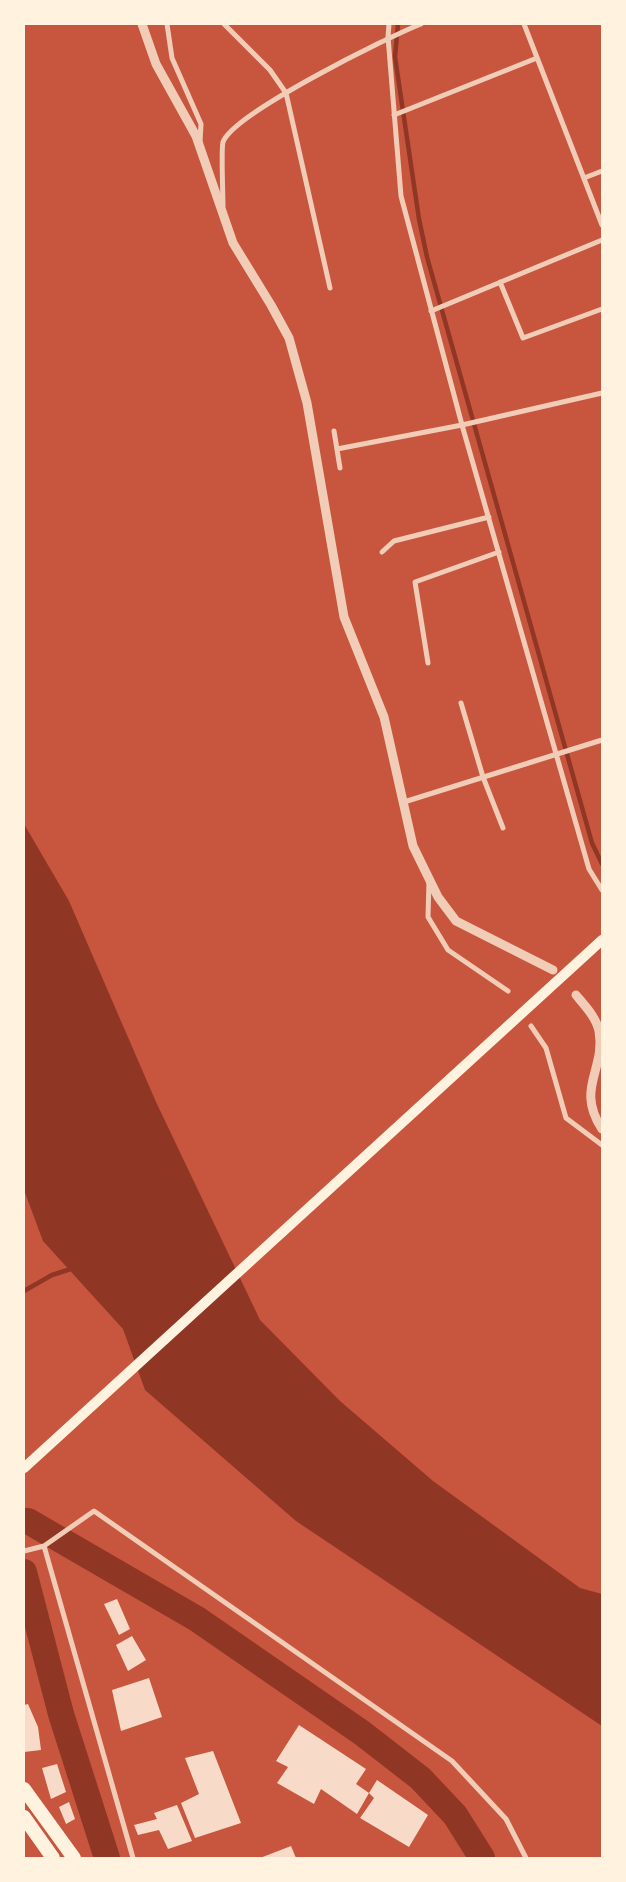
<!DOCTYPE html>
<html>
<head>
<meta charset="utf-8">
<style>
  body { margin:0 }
  #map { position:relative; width:626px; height:1882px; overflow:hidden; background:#c8553d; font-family:"Noto Sans",sans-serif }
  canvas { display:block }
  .frame { position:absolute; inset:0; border:25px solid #fff3e0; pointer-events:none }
</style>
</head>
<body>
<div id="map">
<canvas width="626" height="1882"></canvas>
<div class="frame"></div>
</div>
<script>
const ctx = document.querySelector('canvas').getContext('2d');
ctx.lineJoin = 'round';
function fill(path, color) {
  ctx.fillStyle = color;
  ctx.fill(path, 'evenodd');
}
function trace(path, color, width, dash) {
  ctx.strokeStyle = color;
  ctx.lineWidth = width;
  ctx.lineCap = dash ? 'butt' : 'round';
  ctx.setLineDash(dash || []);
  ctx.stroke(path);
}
fill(new Path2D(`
  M 24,824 L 69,901 L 156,1102 L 260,1320 L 340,1401 L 433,1481 L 580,1588 L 602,1594 L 602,1726 L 296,1521 L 145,1390 L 123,1329 L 43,1241 L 24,1190 Z`), '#8f3625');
trace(new Path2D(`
  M 398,24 L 395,57 L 419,219 L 427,257 L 592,843 L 602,864
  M 24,1291 L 52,1275 L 74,1268`), '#8f3625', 4.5);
trace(new Path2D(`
  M 24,1521 L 28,1521 L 197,1619 L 362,1733 L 420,1778 L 455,1815 L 482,1858
  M 24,1572 L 61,1714 L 107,1858`), '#8f3625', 26);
fill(new Path2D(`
  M 117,1599 L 130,1629 L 119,1635 L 104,1604 Z
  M 132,1636 L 146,1660 L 128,1671 L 116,1645 Z
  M 149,1678 L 162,1717 L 121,1731 L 112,1690 Z
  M 28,1704 L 38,1727 L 41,1750 L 24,1752 L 24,1705 Z
  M 299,1725 L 366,1769 L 356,1784 L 369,1793 L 357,1814 L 321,1789 L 314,1804 L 277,1783 L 288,1767 L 276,1761 Z
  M 213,1751 L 241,1823 L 195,1838 L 181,1803 L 199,1794 L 185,1758 Z
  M 57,1764 L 66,1792 L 51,1799 L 42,1768 Z
  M 377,1780 L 428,1815 L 409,1847 L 360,1818 L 374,1798 L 369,1793 Z
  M 69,1802 L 75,1819 L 66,1824 L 59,1807 Z
  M 177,1805 L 192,1841 L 168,1849 L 159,1830 L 138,1835 L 134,1825 L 157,1819 L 154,1813 Z
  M 291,1846 L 296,1858 L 260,1858 Z`), '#f7dbc8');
trace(new Path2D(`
  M 167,24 L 172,58 L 201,124 L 200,142
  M 224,24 L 270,70 L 286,93 L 330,288
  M 389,24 L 388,37 L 401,196 L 462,425 L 589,869 L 602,890
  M 524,24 L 602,225
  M 394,115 L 537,58
  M 584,178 L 602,171
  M 223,206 C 223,195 221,149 223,142 C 234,113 388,37 421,24
  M 500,282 L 523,338 L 602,309
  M 431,311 L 602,240
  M 334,431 L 340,468
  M 337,449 L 462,425 L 602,393
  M 382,552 L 394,541 L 489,517
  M 428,663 L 415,582 L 499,552
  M 461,703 L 483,777 L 503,828
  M 404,802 L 602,740
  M 429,881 L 428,917 L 448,950 L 508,991
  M 531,1026 L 546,1048 L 566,1118 L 602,1145
  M 44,1546 L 133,1858
  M 24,1551 L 44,1546 L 94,1511 L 452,1761 L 506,1819 L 526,1858`), '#f1ccb7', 5);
trace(new Path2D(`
  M 142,24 L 156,64 L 196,136 L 233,243 L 271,305 L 289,338 L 307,403 L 344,617 L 384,717 L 413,846 L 438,897 L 456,921 L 553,970
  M 576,995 C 585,1006 596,1017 599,1031 C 606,1070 575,1088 602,1129`), '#f1ccb7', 9);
trace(new Path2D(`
  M 24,1468 L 602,940`), '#fff3e0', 10);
trace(new Path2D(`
  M 24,1789 L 74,1858
  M 24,1817 L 53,1858`), '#fff3e0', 14);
</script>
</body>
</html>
